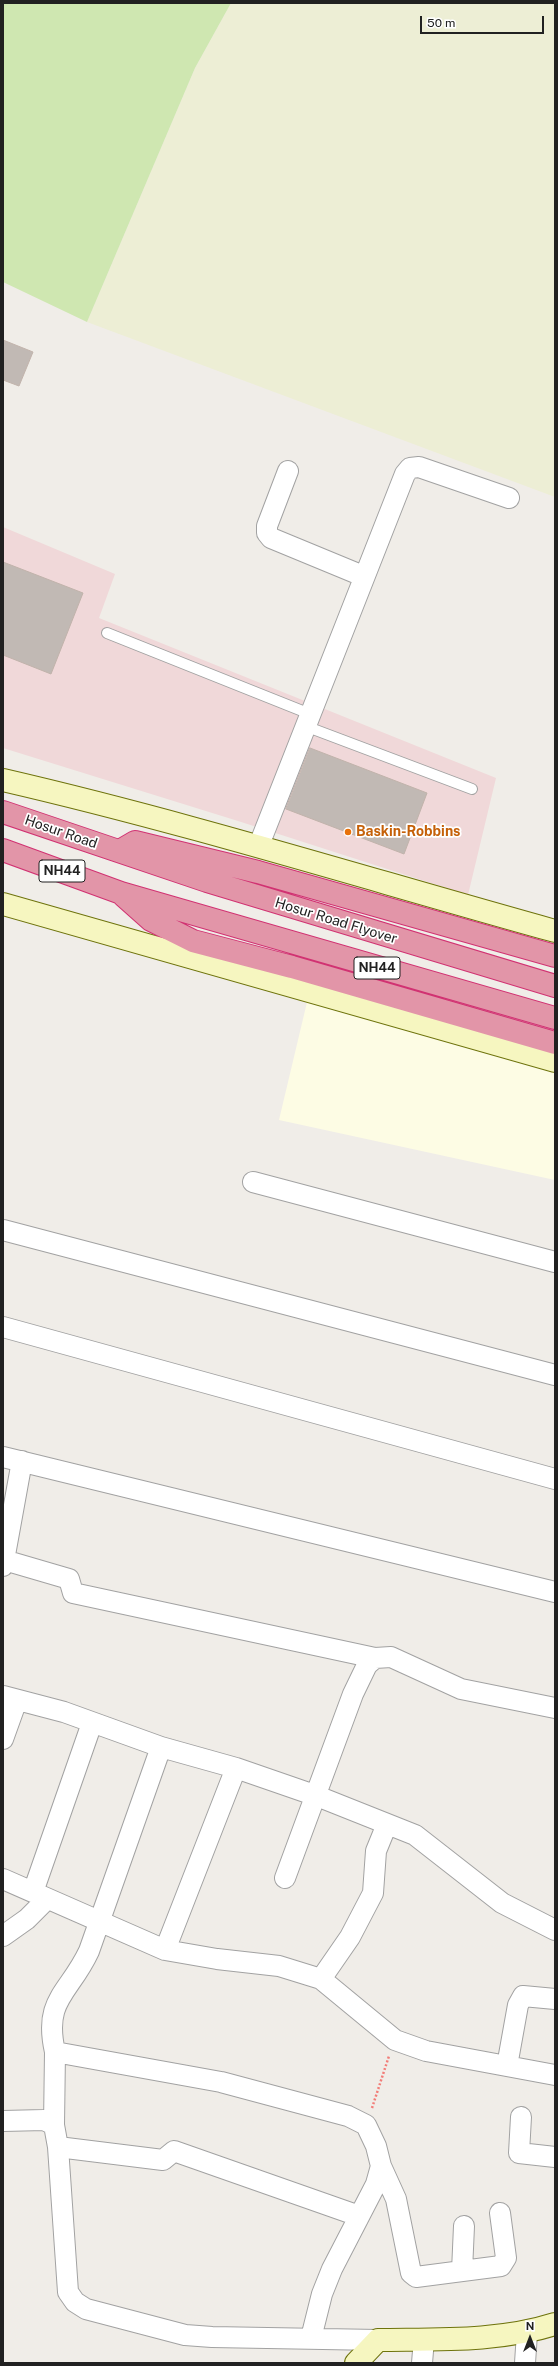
<!DOCTYPE html>
<html>
<head>
<meta charset="utf-8">
<style>
  body { margin:0 }
  #map { position:relative; width:558px; height:2366px; overflow:hidden; background:#f0ede8; font-family:"Public Sans",sans-serif }
  canvas { display:block }
  .frame { position:absolute; inset:0; border:4px solid #212121; pointer-events:none }
  .north { position:absolute; left:510px; top:2318px; width:40px; height:40px; -webkit-text-stroke:3px #fff; paint-order:stroke; rotate:0deg; font-size:11px; font-weight:700; line-height:16px; text-align:center; color:#212121 }
  .north::after { content:''; display:block; margin:auto; width:14px; height:18px; background:#212121; clip-path:polygon(50% 0,100% 100%,50% 72%,0 100%) }
  .scale { position:absolute; left:420px; top:16px; width:124px; height:18px; box-sizing:border-box; border:2px solid #212121; border-top:0; padding-left:5px; font-size:12px; line-height:14px; white-space:nowrap; color:#212121; -webkit-text-stroke:3px #fff; paint-order:stroke }
</style>
</head>
<body>
<div id="map">
<canvas width="558" height="2366"></canvas>
<div class="frame"></div>
<div class="north">N</div>
<div class="scale">50 m</div>
</div>
<script>
const ctx = document.querySelector('canvas').getContext('2d');
ctx.lineJoin = 'round';
function fill(path, color) {
  ctx.fillStyle = color;
  ctx.fill(path, 'evenodd');
}
function trace(path, color, width, dash) {
  ctx.strokeStyle = color;
  ctx.lineWidth = width;
  ctx.lineCap = dash ? 'butt' : 'round';
  ctx.setLineDash(dash || []);
  ctx.stroke(path);
}
function drawText(font, color, halo, rows, align = 'center') {
  ctx.font = font + ' "Public Sans",sans-serif';
  ctx.lineWidth = 3.5;
  ctx.setLineDash([]);
  ctx.textBaseline = 'middle';
  ctx.strokeStyle = halo;
  ctx.fillStyle = color;
  for (const [text, x, y, turn = 0] of rows) {
    ctx.save();
    ctx.translate(x, y);
    ctx.rotate((+turn || 0) * Math.PI / 180);
    ctx.textAlign = isNaN(turn) ? turn : align;
    if (halo) ctx.strokeText(text, 0, 0);
    ctx.fillText(text, 0, 0);
    ctx.restore();
  }
}
fill(new Path2D(`
  M 3,527 L 115,574 L 99,618 L 496,778 L 468,895 L 238,821 L 3,748 Z`), '#f0d8d9');
fill(new Path2D(`
  M 308,998 L 555,1066 L 555,1180 L 279,1120 Z`), '#fdfce4');
fill(new Path2D(`
  M 231,3 L 555,3 L 555,497 L 87,322 L 195,68 Z`), '#edeed5');
fill(new Path2D(`
  M 3,3 L 231,3 L 195,68 L 87,322 L 3,282 Z`), '#cfe7b1');
const building = new Path2D(`
  M 3,340 L 33,352 L 19,386 L 3,380 Z
  M 3,562 L 83,593 L 51,674 L 3,655 Z
  M 310,748 L 427,793 L 404,854 L 286,809 Z`);
fill(building, '#c1b9b4');
trace(building, '#c1b3ab', 1);
const lane = new Path2D(`
  M 107,633 L 310,714
  M 305,726 L 472,789`);
const street = new Path2D(`
  M 288,471 L 267,526 L 267,533 L 271,538 L 363,576
  M 259,845 L 405,474 L 410,468 L 419,467 L 509,498
  M 253,1182 L 555,1262
  M 3,1230 L 555,1375
  M 3,1327 L 555,1479
  M 3,1457 L 555,1592
  M 4,1560 L 69,1579 L 73,1593 L 375,1658
  M 3,1566 L 22,1461
  M 3,1696 L 64,1712 L 161,1747 L 236,1768 L 317,1796 L 415,1835 L 502,1903 L 555,1930
  M 3,1739 L 17,1700
  M 285,1878 L 353,1694 L 367,1665 L 375,1658 L 391,1657 L 461,1689 L 555,1708
  M 3,1879 L 165,1950 L 217,1959 L 279,1966 L 321,1979 L 395,2040 L 426,2051 L 555,2075
  M 33,1892 L 92,1723
  M 3,1936 L 27,1919 L 47,1899
  M 165,1950 L 236,1768
  M 321,1979 L 350,1937 L 373,1893 L 376,1851 L 387,1824
  M 55,2052 C 43,1999 69,1994 89,1951 L 161,1747
  M 507,2066 L 518,2005 L 523,1996 L 555,1999
  M 521,2117 L 519,2153 L 555,2157
  M 3,2121 L 44,2120 L 54,2125 L 58,2147 L 68,2292 L 75,2302 L 86,2309 L 185,2335 L 212,2337 L 378,2340
  M 54,2125 L 55,2052 L 221,2082 L 348,2116 L 366,2125 L 376,2146 L 381,2166 L 376,2184 L 332,2269 L 322,2294 L 311,2338
  M 58,2147 L 163,2160 L 174,2151 L 359,2216
  M 381,2166 L 396,2199 L 411,2273 L 416,2277 L 501,2266 L 506,2258 L 500,2213
  M 462,2271 L 464,2226
  M 422,2363 L 424,2339
  M 525,2363 L 527,2333`);
const secondary = new Path2D(`
  M 3,780 C 189,823 371,880 555,931
  M 3,904 L 555,1061
  M 356,2363 L 378,2340 C 436,2339 499,2342 555,2324`);
const highway = new Path2D(`
  M 3,812 L 207,881 L 555,986
  M 123,849 L 135,842 L 258,872 L 555,956
  M 3,850 L 121,893 L 555,1018
  M 124,896 L 151,920 L 193,941 L 292,967 L 555,1043`);
trace(lane, '#a2a2a2', 12);
trace(street, '#a2a2a2', 22);
trace(secondary, '#6e730c', 24);
trace(highway, '#d13272', 24);
trace(new Path2D(`
  M 372,2108 L 389,2056`), '#f27d78', 2.5, [2, 2]);
trace(lane, '#fff', 10);
trace(street, '#fff', 20);
trace(secondary, '#f6f6c0', 22);
trace(highway, '#e295a8', 22);
for (const [x, y, r, color] of [
  [348,832,4,"#e8710a"]
]) {
  const dot = new Path2D();
  dot.arc(x, y, r, 0, 2 * Math.PI);
  ctx.fillStyle = color;
  ctx.fill(dot);
  trace(dot, '#fff', 1.5);
}
for (const [x, y, w] of [
  [62,871,46],
  [377,968,46]
]) {
  const box = new Path2D();
  box.roundRect(x - w / 2, y - 11, w, 22, 3);
  ctx.fillStyle = '#fff';
  ctx.fill(box);
  trace(box, '#212121', 1);
}
drawText('bold 13px', '#212121', null, [
  ["NH44",62,871],
  ["NH44",377,968]
]);
drawText('14px', '#212121', '#fff', [
  ["Hosur Road",61,832,19],
  ["Hosur Road Flyover",336,921,17]
]);
drawText('bold 14px', '#c56008', '#fff', [
  ["Baskin-Robbins",356,832]
], 'left');
</script>
</body>
</html>
